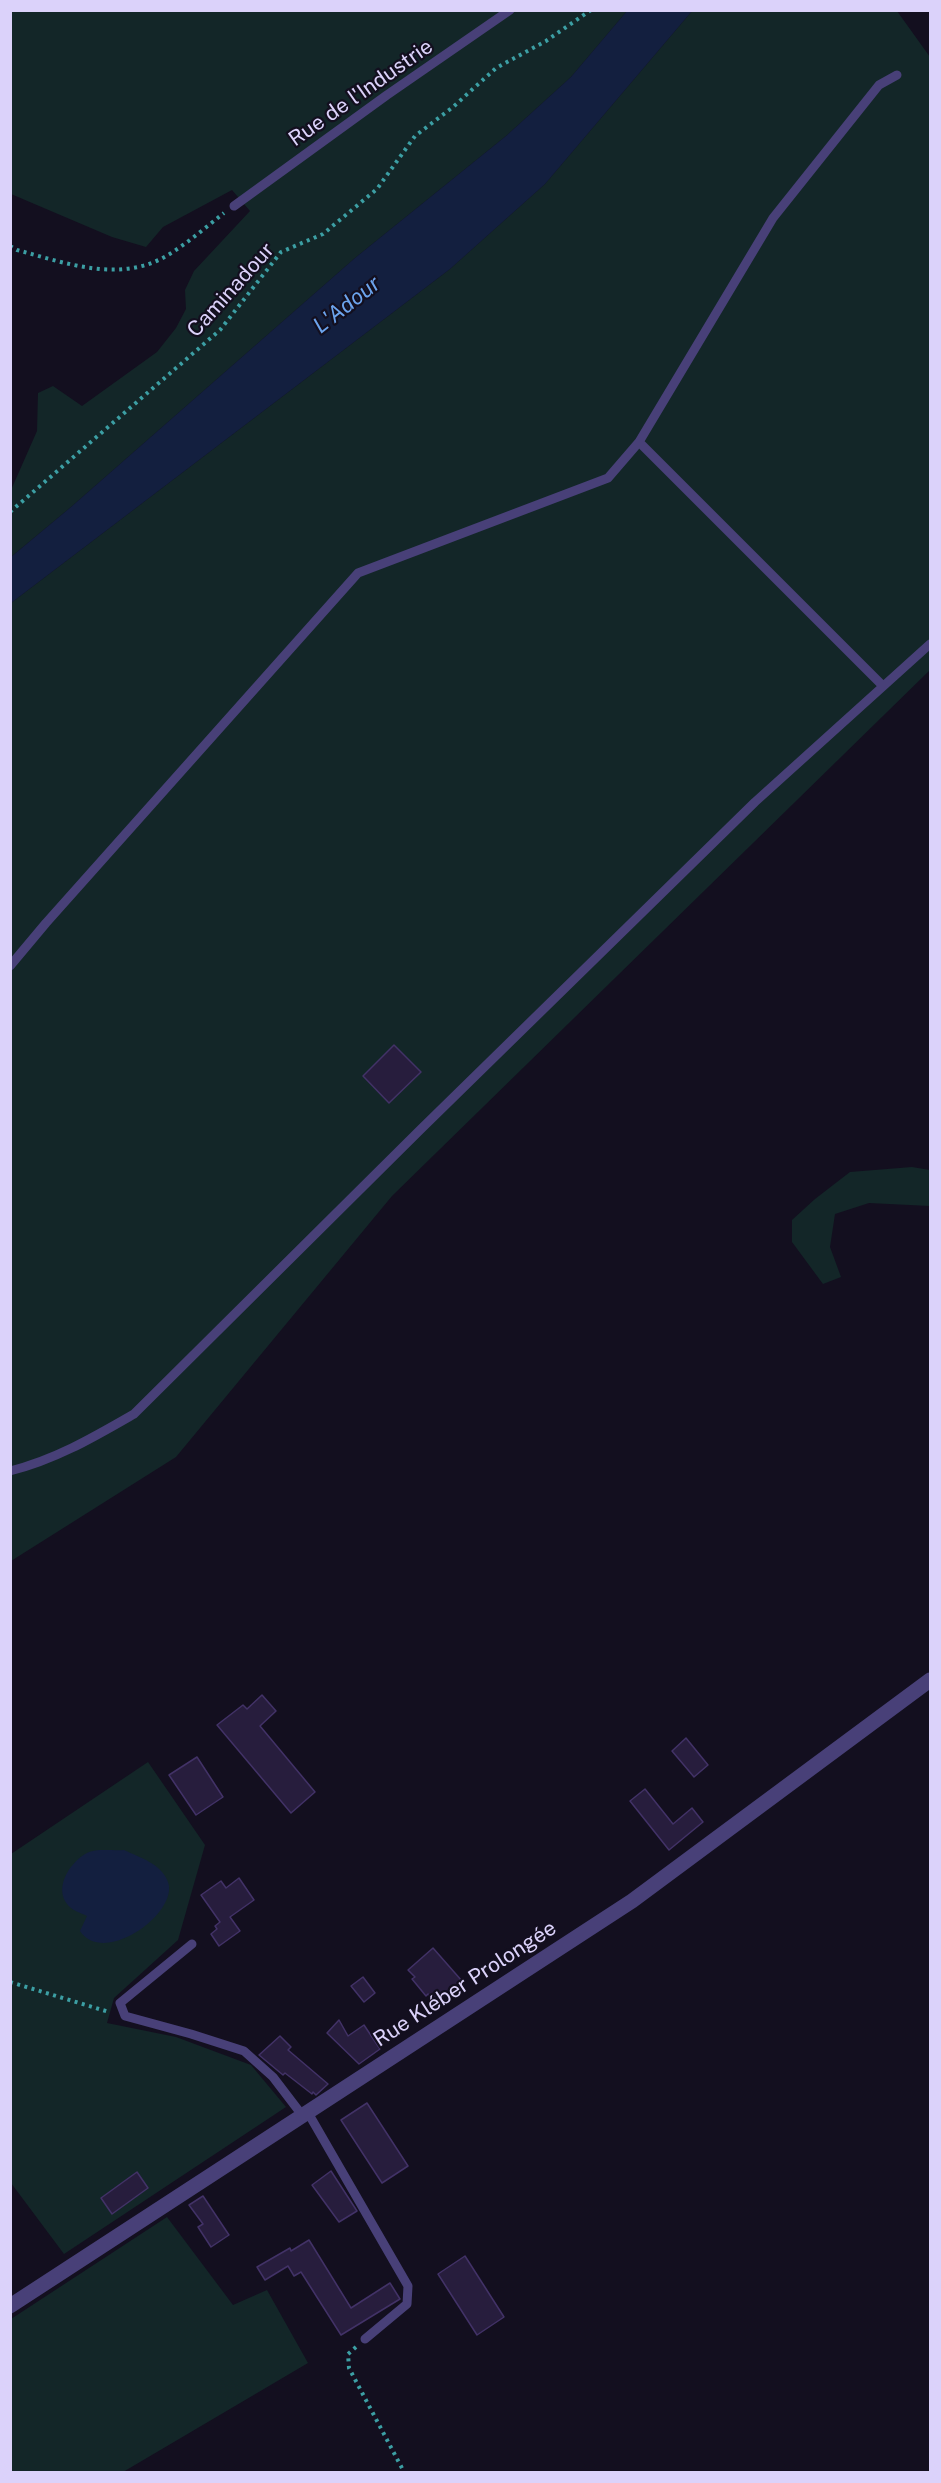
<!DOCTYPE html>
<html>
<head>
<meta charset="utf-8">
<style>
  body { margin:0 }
  #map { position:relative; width:941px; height:2483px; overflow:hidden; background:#130f1f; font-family:"Public Sans",sans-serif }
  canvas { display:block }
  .frame { position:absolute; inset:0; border:12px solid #dbd2fa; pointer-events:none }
</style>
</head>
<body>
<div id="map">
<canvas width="941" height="2483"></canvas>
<div class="frame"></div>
</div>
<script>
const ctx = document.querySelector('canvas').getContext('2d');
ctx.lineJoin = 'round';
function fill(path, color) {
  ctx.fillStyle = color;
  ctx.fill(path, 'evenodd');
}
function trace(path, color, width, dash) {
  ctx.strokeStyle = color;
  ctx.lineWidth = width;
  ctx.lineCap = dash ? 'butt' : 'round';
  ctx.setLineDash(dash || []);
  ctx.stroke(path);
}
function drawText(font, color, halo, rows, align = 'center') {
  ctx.font = font + ' "Public Sans",sans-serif';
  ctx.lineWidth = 4.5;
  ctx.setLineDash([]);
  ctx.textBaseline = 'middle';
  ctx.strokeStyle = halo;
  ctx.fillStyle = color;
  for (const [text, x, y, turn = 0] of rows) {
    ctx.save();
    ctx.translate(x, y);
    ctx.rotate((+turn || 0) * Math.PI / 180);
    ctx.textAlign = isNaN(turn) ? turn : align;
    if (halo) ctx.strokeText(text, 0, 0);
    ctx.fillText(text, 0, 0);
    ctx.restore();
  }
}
fill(new Path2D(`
  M 11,11 L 627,11 L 571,77 L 506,136 L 355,258 L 71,507 L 11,557 L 11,490 L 37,431 L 38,393 L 53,386 L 82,406 L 157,352 L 176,328 L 186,309 L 185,290 L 194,271 L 250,211 L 232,190 L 163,227 L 146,247 L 112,237 L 11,194 Z
  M 692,11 L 897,11 L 930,57 L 930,670 L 392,1196 L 176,1457 L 11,1561 L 11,603 L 450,269 L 545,184 Z
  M 912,1167 L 930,1170 L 930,1206 L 869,1203 L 835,1214 L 830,1247 L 841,1277 L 823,1284 L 792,1242 L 792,1220 L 815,1199 L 850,1172 Z
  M 148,1762 L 205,1845 L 178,1940 L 114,1998 L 107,2023 L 176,2037 L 251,2065 L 286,2107 L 64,2254 L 11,2183 L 11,1854 Z
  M 167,2217 L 233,2305 L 267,2290 L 308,2363 L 123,2472 L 11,2472 L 11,2319 Z`), '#132628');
fill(new Path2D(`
  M 627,11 L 692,11 L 545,184 L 450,269 L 11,603 L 11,557 L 71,507 L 355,258 L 506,136 L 571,77 Z
  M 124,1850 C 139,1857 162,1864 168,1882 C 179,1913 104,1967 80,1931 L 87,1916 C 81,1913 71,1910 67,1904 C 54,1887 70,1862 87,1853 C 96,1848 114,1851 124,1850 Z`), '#131f3f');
const building = new Path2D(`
  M 394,1045 L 421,1072 L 389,1103 L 363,1076 Z
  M 262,1695 L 276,1711 L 260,1726 L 315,1792 L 291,1813 L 217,1725 L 243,1705 L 247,1709 Z
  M 686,1738 L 708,1765 L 694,1777 L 672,1751 Z
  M 197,1757 L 223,1797 L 196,1815 L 169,1775 Z
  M 645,1789 L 673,1824 L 692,1808 L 703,1822 L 669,1850 L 630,1801 Z
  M 239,1878 L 254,1900 L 230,1917 L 240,1931 L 219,1946 L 211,1934 L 217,1929 L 215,1926 L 220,1922 L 201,1895 L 221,1881 L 226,1888 Z
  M 433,1948 L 462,1981 L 435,2003 L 428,1994 L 426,1996 L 412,1979 L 415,1977 L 408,1970 Z
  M 363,1977 L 375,1993 L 364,2002 L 351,1986 Z
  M 339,2020 L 348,2036 L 364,2025 L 380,2049 L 359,2064 L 327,2033 Z
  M 280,2036 L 291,2047 L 288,2050 L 328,2084 L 316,2095 L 313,2092 L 312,2094 L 285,2073 L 283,2075 L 259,2055 Z
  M 367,2103 L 408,2166 L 382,2183 L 341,2120 Z
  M 331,2171 L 357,2211 L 339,2222 L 312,2185 Z
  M 137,2172 L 148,2188 L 112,2214 L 101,2198 Z
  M 203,2196 L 229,2235 L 211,2247 L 198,2227 L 203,2224 L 189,2205 Z
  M 309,2240 L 351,2308 L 390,2283 L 400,2299 L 341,2335 L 301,2272 L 294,2276 L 288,2266 L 265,2280 L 257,2267 L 290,2248 L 291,2251 Z
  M 465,2256 L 504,2317 L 477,2335 L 438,2274 Z`);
fill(building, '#271d3d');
trace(building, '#423267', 1.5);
trace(new Path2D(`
  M 10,246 L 17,250 C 66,263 120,284 168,255 C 188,243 206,227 224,213
  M 10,512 L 220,330 L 281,252 L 323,234 L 377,189 L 415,136 L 453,107 L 496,68 L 546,41 L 591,10
  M 10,1982 L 109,2012
  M 356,2347 L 348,2354 L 349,2368 L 404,2472`), '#3c9fa4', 4, [3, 4.5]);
trace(new Path2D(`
  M 234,206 L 387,95 L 510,10
  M 639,442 L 773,218 L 879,85 L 897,75
  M 10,966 L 46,923 L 358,573 L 608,478 L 639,442 L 883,686
  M 10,1471 C 55,1460 94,1437 134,1414 L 420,1130 L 755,802 L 930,644
  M 192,1944 L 120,2003 L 125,2016 L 191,2034 L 244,2051 L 273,2077 L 302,2115
  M 307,2111 L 408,2286 L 407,2304 L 365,2339`), '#484078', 9);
trace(new Path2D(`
  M 10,2306 L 632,1901 L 930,1680`), '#484078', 15);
drawText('21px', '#dbd2fa', '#130f1f', [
  ["Rue de l'Industrie",361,93,-35],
  ["Caminadour",231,290,-48],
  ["Rue Kléber Prolongée",465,1984,-33]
]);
drawText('italic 22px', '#6ca4ed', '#130f1f', [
  ["L'Adour",347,305,-38]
]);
</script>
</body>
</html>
